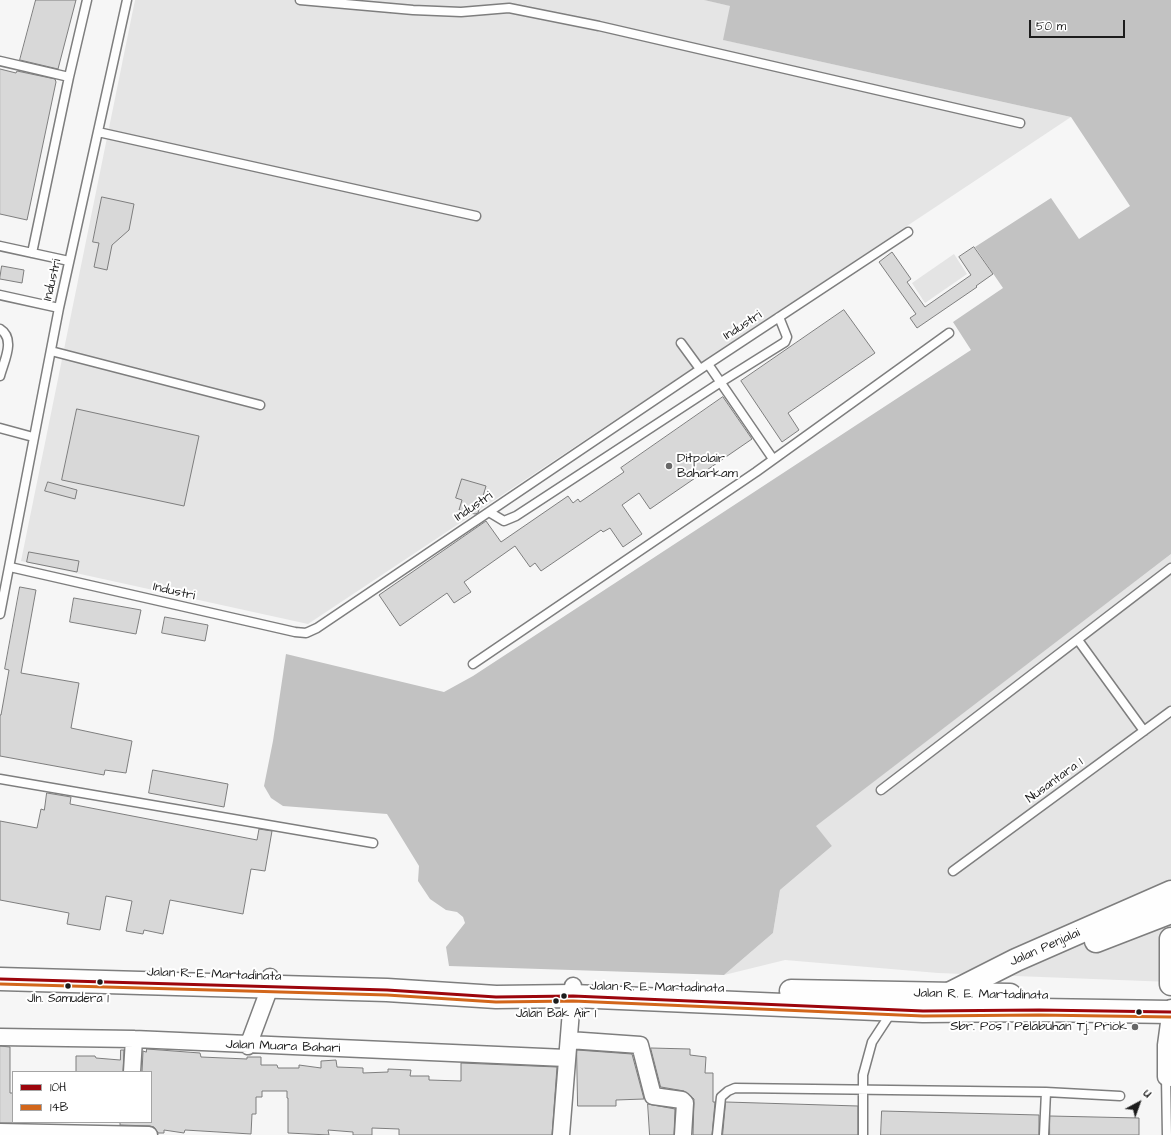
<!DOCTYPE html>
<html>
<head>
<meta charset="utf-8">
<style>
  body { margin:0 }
  #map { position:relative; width:1171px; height:1135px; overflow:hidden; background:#f6f6f6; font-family:"Architects Daughter",sans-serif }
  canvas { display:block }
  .legend { position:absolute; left:12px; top:1071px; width:140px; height:52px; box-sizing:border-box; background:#fff; border:1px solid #a4a4a4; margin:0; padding:5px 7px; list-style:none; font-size:12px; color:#1c1c1c }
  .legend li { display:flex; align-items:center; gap:8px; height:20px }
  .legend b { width:20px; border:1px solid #a4a4a4 }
  .north { position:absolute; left:1119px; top:1083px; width:40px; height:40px; -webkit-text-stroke:3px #fff; paint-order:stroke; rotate:41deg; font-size:11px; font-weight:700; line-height:16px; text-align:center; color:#1c1c1c }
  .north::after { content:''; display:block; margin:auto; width:14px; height:18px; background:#1c1c1c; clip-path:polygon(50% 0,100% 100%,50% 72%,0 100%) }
  .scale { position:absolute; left:1029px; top:20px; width:96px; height:18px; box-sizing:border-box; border:2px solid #1c1c1c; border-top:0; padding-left:5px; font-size:12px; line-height:14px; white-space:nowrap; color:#1c1c1c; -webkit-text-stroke:3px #fff; paint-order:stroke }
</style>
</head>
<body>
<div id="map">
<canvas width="1171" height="1135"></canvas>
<ul class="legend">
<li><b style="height:5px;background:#9c050c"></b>10H</li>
<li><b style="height:5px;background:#d2661b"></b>14B</li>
</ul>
<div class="north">U</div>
<div class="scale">50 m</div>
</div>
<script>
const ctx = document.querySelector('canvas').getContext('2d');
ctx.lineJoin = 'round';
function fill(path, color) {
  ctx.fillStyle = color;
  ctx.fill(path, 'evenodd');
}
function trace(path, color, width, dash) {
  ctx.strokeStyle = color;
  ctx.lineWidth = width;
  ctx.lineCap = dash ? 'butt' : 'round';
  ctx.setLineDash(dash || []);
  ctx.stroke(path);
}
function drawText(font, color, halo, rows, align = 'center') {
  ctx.font = font + ' "Architects Daughter",sans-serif';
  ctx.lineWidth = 4;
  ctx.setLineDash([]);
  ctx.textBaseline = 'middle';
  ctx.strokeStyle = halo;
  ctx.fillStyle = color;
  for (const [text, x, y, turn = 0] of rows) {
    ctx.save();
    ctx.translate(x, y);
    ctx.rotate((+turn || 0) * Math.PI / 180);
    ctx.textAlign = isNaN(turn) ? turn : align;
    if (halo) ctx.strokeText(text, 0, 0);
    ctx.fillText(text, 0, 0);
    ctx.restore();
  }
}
fill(new Path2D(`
  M 135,0 L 704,0 L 731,6 L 724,40 L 1071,117 L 308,624 L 21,561 Z
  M 1171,554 L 1171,982 L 938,973 L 785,960 L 724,975 L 773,933 L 780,890 L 832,846 L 815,826 Z`), '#e5e5e5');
fill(new Path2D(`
  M 954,254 L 967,274 L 925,303 L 912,283 Z`), '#e4e4e4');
fill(new Path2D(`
  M 704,0 L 1171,0 L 1171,554 L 816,826 L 832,846 L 780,890 L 773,933 L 724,975 L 449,966 L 446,947 L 465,923 L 463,917 L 457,912 L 446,910 L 430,899 L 418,881 L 419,866 L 387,814 L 283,806 L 271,798 L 264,786 L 273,741 L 286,654 L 444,692 L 473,676 L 971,350 L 953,322 L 1003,288 L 975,247 L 1051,198 L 1079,239 L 1130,206 L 1071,117 L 723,40 L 730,6 Z`), '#c2c2c2');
const building = new Path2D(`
  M 36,0 L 76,0 L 58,69 L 20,60 Z
  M 0,69 L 16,73 L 17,71 L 55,79 L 56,82 L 27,220 L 0,214 Z
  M 102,197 L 134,204 L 129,230 L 112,245 L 107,270 L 94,267 L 99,243 L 93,242 Z
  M 974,247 L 993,274 L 976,286 L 977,287 L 917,328 L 910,318 L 916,314 L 879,262 L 892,252 L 911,279 L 907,282 L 925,307 L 971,275 L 959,257 Z
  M 2,266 L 24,270 L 22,283 L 0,279 Z
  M 844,310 L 875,353 L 788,413 L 799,430 L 782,442 L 741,381 Z
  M 723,397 L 752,439 L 650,509 L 639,493 L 622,505 L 642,534 L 623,547 L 610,528 L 603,532 L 601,530 L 541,571 L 535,563 L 530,567 L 515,546 L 464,582 L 471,592 L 454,603 L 447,593 L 400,626 L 379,595 L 486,521 L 501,542 L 568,496 L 573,503 L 578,499 L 580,502 L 624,472 L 621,468 Z
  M 77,409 L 199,436 L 184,506 L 62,480 Z
  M 462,479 L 486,486 L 478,513 L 475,514 L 459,510 L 462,500 L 456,498 Z
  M 48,482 L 77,490 L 75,499 L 45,491 Z
  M 29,552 L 79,561 L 77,572 L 27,562 Z
  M 20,587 L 36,590 L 21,673 L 79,683 L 71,728 L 132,741 L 126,773 L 105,770 L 104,775 L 0,756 L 0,715 L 1,715 L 9,670 L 5,669 Z
  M 74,598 L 141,610 L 136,634 L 70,622 Z
  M 165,617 L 208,625 L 205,641 L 162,633 Z
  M 153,770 L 228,784 L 224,807 L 149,793 Z
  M 47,793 L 71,797 L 70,804 L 257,840 L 259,829 L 272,831 L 265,871 L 251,869 L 243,914 L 170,900 L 163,934 L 144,930 L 143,934 L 126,931 L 132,901 L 106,896 L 100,930 L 67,924 L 69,913 L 0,900 L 0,821 L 37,828 L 41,809 L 44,810 Z
  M 0,1046 L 10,1047 L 10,1093 L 13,1093 L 13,1123 L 0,1123 Z
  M 651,1048 L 690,1049 L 690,1055 L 706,1057 L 705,1073 L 713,1073 L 713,1102 L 715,1102 L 712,1135 L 693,1135 L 694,1099 L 684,1091 L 661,1087 Z
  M 147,1049 L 200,1053 L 201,1057 L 247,1059 L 247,1057 L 261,1057 L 261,1065 L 277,1065 L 278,1068 L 299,1068 L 299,1065 L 321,1068 L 321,1061 L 336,1060 L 337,1067 L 363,1068 L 363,1073 L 388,1072 L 388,1069 L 411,1070 L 410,1076 L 429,1076 L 429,1080 L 461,1081 L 461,1063 L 557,1067 L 552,1135 L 399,1135 L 399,1129 L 372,1128 L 372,1135 L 353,1135 L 353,1132 L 328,1130 L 329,1135 L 288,1133 L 288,1098 L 287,1098 L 287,1091 L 262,1091 L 262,1097 L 256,1097 L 256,1114 L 252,1114 L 251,1134 L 185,1130 L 184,1133 L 164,1130 L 164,1133 L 158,1133 L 154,1127 L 150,1126 L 120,1125 L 120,1122 L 151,1122 L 151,1072 L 142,1072 L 143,1051 L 146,1052 Z
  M 121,1050 L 124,1050 L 123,1072 L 76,1072 L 76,1056 L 95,1056 L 96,1058 L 120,1060 Z
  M 577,1050 L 632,1054 L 644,1099 L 616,1100 L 616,1106 L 578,1106 Z
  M 726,1102 L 858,1106 L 858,1135 L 723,1135 Z
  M 648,1104 L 675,1109 L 674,1135 L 650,1135 Z
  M 882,1111 L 1039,1115 L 1039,1135 L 881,1135 Z
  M 1050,1116 L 1139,1118 L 1139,1135 L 1050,1135 Z`);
fill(building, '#d8d8d8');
trace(building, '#7e7e7e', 1);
const lane = new Path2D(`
  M 300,0 L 413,10 L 461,12 L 509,8 L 599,26 L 1020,123
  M 0,61 L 69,77
  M 98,132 L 476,216
  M 0,246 L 69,261
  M 32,253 L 69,77 L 87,0
  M 0,295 L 59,308
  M 0,329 C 16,339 4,361 0,376
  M 681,343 L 700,369
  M 51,351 L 260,405
  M 708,364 L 773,459
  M 0,428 L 33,437
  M 489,512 L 504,521 L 516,516 L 721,382 L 785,342 L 787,337 L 779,317
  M 10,567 L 295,632 L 306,633 L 317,628 L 708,364 L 908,232
  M 0,614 L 59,308 L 127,0
  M 1078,640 L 1144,731
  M 473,664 L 756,472 L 949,333
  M 0,779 L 373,843
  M 881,790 L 1171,568
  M 953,871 L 1171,711
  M 1166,1077 L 1167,1135
  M 717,1135 L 721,1097 L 728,1091 L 735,1088 L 1046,1092 L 1120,1096
  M 863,1135 L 863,1075 L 872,1042 L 891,1013
  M 1044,1135 L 1046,1092`);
const street = new Path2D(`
  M 1171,1008 L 1166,1045 L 1166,1077 L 1171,1078
  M 0,1037 L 134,1039 L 566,1058
  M 569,1040 L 640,1045 L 653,1096 L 682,1100 L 685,1103 L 683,1135
  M 248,1046 L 270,987 L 270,977
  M 132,1072 L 134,1039
  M 0,1132 L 149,1135
  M 561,1135 L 573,986`);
const secondary = new Path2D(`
  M 1096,941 L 1171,912
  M 943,997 L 1016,960 L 1171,892`);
const highway = new Path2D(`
  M 1171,939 L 1171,984
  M 0,979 L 387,990 L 496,997 L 573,996 L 923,1011 L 1039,1010 L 1171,1012
  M 791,991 L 1010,995`);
trace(lane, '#7e7e7e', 11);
trace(street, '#7e7e7e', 19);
trace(secondary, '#7e7e7e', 25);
trace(highway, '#7e7e7e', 25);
trace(lane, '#fefefe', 8);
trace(street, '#fefefe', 16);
trace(secondary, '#fefefe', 22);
trace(highway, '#fefefe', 22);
trace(new Path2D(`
  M 0,979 L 387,990 L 496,997 L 573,996 L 923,1011 L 1039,1010 L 1171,1012`), '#9c050c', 3);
trace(new Path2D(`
  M 0,984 L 387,995 L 496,1002 L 573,1001 L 923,1016 L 1039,1015 L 1171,1017`), '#d2661b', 3);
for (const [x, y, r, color] of [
  [669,466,4,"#686868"],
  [100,982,3.5,"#1c1c1c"],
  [68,986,3.5,"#1c1c1c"],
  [564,996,3.5,"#1c1c1c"],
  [556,1001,3.5,"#1c1c1c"],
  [1139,1012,3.5,"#1c1c1c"],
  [1135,1027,4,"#686868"]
]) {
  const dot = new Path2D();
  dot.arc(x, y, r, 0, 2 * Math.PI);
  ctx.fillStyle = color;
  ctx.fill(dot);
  trace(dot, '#fff', 1.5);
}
drawText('12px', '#1c1c1c', '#fff', [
  ["Jln. Samudera 1",68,999],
  ["Jalan Bak Air 1",556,1014]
]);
drawText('13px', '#1c1c1c', '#fff', [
  ["Industri",53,280,-77],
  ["Industri",743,326,-33],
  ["Industri",474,507,-34],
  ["Industri",174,592,13],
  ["Nusantara 1",1055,781,-36],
  ["Jalan Penjalai",1045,948,-24],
  ["Jalan R. E. Martadinata",214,975,2],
  ["Jalan R. E. Martadinata",657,988,1],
  ["Jalan R. E. Martadinata",981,995,1],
  ["Jalan Muara Bahari",283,1047,2]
]);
drawText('13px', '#1c1c1c', '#fff', [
  ["Ditpolair",677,459],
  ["Baharkam",677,474],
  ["Sbr. Pos 1 Pelabuhan Tj. Priok",1127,1027,"right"]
], 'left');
</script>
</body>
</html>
